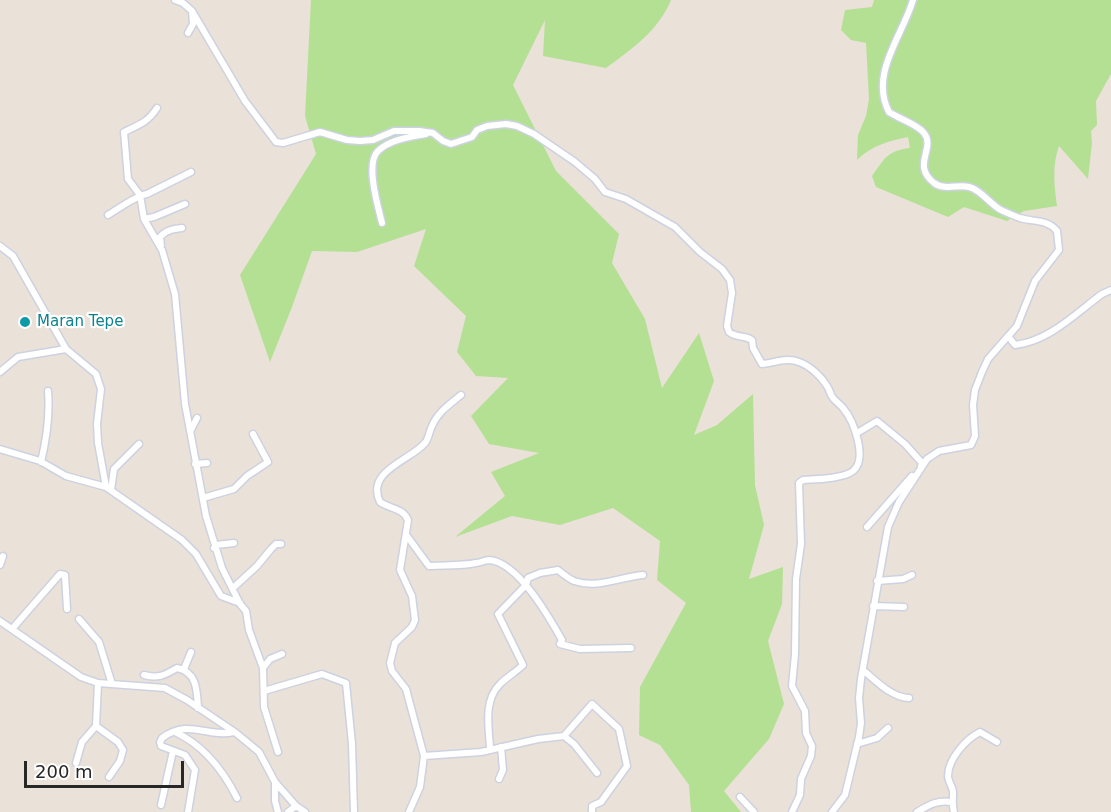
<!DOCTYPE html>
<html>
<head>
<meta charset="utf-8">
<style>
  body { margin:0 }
  #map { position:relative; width:1111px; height:812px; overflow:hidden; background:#eae1d8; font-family:"DejaVu Sans",sans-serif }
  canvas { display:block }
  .scale { position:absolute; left:24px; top:761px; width:160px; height:27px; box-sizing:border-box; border:3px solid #272727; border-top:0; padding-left:8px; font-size:18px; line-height:21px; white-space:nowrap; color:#272727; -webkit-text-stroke:4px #fff; paint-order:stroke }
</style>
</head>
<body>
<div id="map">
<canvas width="1111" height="812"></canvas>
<div class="scale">200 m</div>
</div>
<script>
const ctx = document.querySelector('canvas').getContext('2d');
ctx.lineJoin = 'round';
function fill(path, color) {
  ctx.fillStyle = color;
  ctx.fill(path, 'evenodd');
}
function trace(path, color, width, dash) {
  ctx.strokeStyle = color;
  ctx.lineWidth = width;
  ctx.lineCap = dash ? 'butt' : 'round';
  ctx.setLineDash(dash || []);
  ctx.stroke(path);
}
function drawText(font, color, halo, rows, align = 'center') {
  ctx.font = font + ' "DejaVu Sans",sans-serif';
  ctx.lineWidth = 4.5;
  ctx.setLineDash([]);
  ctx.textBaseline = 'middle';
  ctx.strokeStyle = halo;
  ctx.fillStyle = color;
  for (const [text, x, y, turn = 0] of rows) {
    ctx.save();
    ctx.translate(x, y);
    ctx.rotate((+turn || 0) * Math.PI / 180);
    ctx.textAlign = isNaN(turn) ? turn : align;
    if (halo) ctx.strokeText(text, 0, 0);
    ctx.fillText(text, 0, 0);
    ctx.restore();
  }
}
fill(new Path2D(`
  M 311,0 L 671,0 C 658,31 632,49 606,68 L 543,56 L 545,20 L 513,85 L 556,171 L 619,234 L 612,263 L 645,319 L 662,388 L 699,333 L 714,381 L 694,435 L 717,425 L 753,394 L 755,485 L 764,525 L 749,579 L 783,567 L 782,604 L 768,641 L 784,704 L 769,739 L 724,791 L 741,812 L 691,812 L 689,785 L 660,745 L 639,735 L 640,687 L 686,603 L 657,580 L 660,541 L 613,508 L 560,525 L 512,516 L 455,537 L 505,496 L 491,472 L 539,453 L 489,444 L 471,416 L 508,378 L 476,376 L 457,352 L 466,316 L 414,266 L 426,229 L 357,252 L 312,251 L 292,307 L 270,362 L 240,275 L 316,154 L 305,116 Z
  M 874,0 L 1111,0 L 1111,74 L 1096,101 L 1097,125 L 1091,131 L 1092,143 L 1088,179 L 1059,146 C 1052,166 1054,185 1057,206 L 1024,211 L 1007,221 L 964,207 L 948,217 L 876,187 L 872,176 C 885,158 887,151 910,148 L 908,137 C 889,141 872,145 857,160 L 858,135 L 866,116 L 869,99 L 866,43 L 851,40 L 841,30 L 845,10 L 872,7 Z`), '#b4e094');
const minor = new Path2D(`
  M 175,0 L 183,3 L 192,11 L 245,101 L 276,142 L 283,143 L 320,132 L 347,140 L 360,141 L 373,140 L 394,131 L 419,131 L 433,133 L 443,141 L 451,144 L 472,137 L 477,130 L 487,126 L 506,124 L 517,126 L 534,134 L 575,162 L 595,179 L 605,192 L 626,199 L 675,227 L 700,252 L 722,269 L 730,280 L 732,293 L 727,326 L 729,332 C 736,338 744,335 752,340 L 753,348 L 762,364 C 774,363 787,357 799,362 C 810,366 821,376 827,386 C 830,390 830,395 833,398 C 836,402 840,404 843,408 C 854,421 868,459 853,471 C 843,479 816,479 803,480 L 799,483 L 801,544 L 796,579 L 795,654 L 792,686 L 805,711 L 806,733 L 812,746 L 811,756 L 801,779 L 800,795 L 792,812
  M 188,33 L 193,24 L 192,11
  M 157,108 C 148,122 139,125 124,132 L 128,179 L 140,195 L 144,219 L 162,250 L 175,294 L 185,404 L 206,516 L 222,568 L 240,604 L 246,611 L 249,630 L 263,668 L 264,707 L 278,752
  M 108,215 C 118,209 137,195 147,194 L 191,172
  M 144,219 L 154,217 L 185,204
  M 382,223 C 378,207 365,163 378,151 C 390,139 411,137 426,134
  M 0,246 L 13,256 L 66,349 L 96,374 L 101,389 L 97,424 L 98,443 L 106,487
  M 161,246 L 160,237 C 166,230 173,229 182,228
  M 1008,336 L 1015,345 C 1049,341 1075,314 1102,294 L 1111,290
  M 0,372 L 18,357 L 66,349
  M 191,430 L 197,418
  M 857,433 L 877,421 L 905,444 L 923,464 L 921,466
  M 0,449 L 40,461 L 66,476 L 106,487 L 182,540 L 196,554 L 221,596 L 240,603
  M 41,462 C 47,437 50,416 48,391
  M 195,464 L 207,463
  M 111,490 L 114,469 L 139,444
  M 203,498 L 234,489 L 247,476 L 268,462 L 253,434
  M 867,527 L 912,476
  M 407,536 L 429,566 C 445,565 461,566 476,563 C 480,563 485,560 489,560 C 518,562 549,617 562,640 L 560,644 L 580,649 L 631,648
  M 214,548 L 216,545 L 234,543
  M 0,565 L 3,556
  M 877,581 L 903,579 L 912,575
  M 233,588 L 257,566 L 271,549 L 276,544 L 281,544
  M 873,606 L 904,607
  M 79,619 L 99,642 L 112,684
  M 0,621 L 81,677 L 98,683 L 165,688 L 187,700 L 236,733 L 259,752 L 275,782 L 296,806 L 305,812
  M 12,629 L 60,574 L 65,575 L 67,609
  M 263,668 L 270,659 L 282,654
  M 184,669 L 191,652
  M 863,670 C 875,680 892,698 909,698
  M 144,675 C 158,679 165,675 177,668 C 197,672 197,690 198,708
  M 264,691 L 322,674 L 346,683 L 352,744 L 354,812
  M 96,726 L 118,742 L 123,750 L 120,761 L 109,777
  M 175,732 C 203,745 223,770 237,798
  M 564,736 L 574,744 L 597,773
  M 857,744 L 877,738 L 888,728
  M 490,749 C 489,727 483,701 500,684 C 507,677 516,672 523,665 L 498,614 L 526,585 L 528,578 L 540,573 L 558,570 C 563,574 569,579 574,581 C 598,589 619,577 643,575
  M 424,756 L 481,752 L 538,739 L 564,736 L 592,704 L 619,729 L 627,766 L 601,802 L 592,806 L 592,812
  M 76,763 L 82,742 L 96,726 L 98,683
  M 499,779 L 503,770 L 501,747
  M 275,782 L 275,801 L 278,812
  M 740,797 L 754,812
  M 161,805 L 173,751
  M 188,812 L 195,770 L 185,755 L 161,746 L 160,742 L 162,738 C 189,718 207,738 234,732
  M 288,812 L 296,806
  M 409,812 L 420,787 L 424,756 L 406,689 L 392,671 L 390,663 L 395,643 L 412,627 L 415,620 L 412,596 L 400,570 L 408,520 C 403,508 390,509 380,502 C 365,471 411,460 425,443 C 429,438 429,432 432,426 C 438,412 450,404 461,395
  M 832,812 L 845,795 L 859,737 L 861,723 L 859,698 L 861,679 L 888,527 L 899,502 L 927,459 L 939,451 L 971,445 L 975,436 L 973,405 L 975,390 L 982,372 L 988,359 L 1017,326 L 1035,281 L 1059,250 L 1057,231 C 1047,219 1034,222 1020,218 C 1014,216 1008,213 1003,211 C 991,206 982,190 969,187 C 958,184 945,191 934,183 C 911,165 936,148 924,133 C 917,124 899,119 889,112 C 869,74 903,35 913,0
  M 917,812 C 929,805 937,800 951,802
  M 954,812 C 952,804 953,801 953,794 C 954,788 948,782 948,776 C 948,759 966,739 980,732 L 997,742`);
trace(minor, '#cdd2e0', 9);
trace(minor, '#fff', 6);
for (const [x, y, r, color] of [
  [25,322,6,"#0f9aa8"]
]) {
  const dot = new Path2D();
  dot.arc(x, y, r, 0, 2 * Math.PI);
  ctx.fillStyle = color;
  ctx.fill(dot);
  trace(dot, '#fff', 2);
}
drawText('15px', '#0d838f', '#fff', [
  ["Maran Tepe",37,322]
], 'left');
</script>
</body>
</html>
